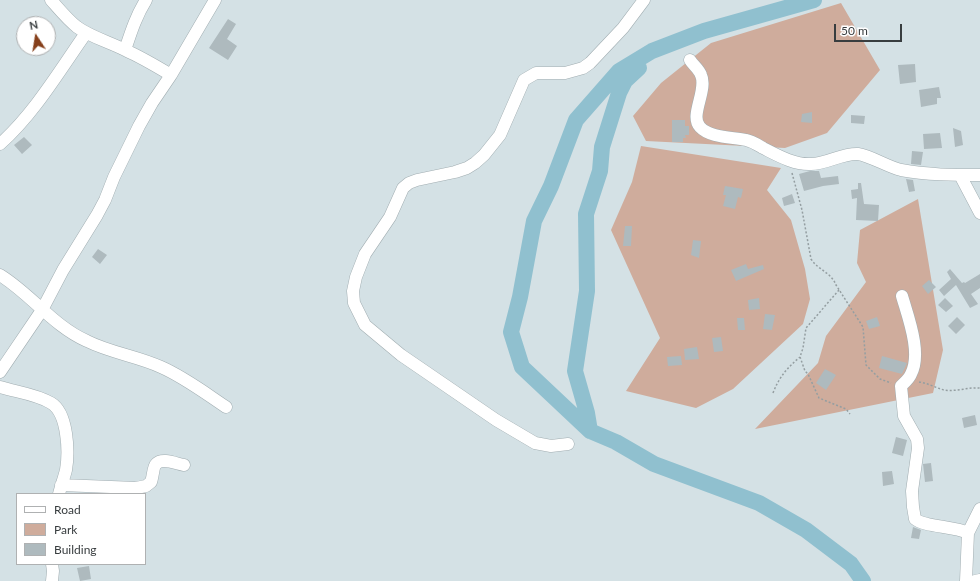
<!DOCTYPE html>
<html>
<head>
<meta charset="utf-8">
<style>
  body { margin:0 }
  #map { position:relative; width:980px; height:581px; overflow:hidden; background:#d4e1e5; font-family:Lato,sans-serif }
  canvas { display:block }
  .legend { position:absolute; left:16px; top:493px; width:130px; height:72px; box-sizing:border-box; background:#fff; border:1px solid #afb1b2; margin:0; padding:5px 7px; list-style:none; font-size:12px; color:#383d3f }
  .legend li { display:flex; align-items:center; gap:8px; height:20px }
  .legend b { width:20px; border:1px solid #afb1b2 }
  .north { position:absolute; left:16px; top:16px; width:40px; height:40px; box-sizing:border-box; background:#fff; border:1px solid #afb1b2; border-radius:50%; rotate:348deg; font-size:11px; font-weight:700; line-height:16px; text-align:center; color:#383d3f }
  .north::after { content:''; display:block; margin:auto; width:14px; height:18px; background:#86401b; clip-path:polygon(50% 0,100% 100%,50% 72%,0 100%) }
  .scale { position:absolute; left:834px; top:24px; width:68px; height:18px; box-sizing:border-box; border:2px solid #383d3f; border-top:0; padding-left:5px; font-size:12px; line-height:14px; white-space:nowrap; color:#383d3f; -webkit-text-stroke:3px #fff; paint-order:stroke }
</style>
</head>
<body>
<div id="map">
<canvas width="980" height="581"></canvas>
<ul class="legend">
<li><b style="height:5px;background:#fff"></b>Road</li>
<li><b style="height:11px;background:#cfac9c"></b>Park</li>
<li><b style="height:11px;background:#aebabe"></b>Building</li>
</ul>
<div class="north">N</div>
<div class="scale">50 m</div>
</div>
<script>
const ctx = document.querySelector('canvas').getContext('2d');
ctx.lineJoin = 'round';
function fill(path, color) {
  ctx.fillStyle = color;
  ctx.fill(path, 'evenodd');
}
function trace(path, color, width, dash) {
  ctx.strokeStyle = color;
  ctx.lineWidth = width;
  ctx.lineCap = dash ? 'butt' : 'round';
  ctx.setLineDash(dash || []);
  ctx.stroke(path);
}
fill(new Path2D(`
  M 841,3 L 880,70 L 827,133 L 785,148 L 646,141 L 633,116 L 661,83 L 711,43 Z
  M 641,146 L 781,168 L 767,190 L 791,220 L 805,269 L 810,299 L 803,324 L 733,389 L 696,408 L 626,391 L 660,338 L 611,230 L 632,182 Z
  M 918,199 L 943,350 L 933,393 L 755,429 L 818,363 L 826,336 L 866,282 L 857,263 L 860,230 Z`), '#cfac9c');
trace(new Path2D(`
  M 814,0 L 704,31 L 652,51 L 619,71 L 576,120 L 551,186 L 534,221 L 520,297 L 511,332 L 522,367 L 590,431 L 616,442 L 654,464 L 759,503 L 806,530 L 851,564 L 863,581
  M 590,431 L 587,413 L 575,371 L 587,291 L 586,214 L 600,171 L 602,147 L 619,93 L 625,81 L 639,68`), '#90c0cf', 16);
fill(new Path2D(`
  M 228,19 L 236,24 L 227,39 L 237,46 L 228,60 L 209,48 Z
  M 915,64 L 916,82 L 900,84 L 898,65 Z
  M 939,87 L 941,98 L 937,98 L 937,104 L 921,107 L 919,90 Z
  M 812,112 L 812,123 L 801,122 L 802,114 Z
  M 851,115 L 865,116 L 864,124 L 851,123 Z
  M 672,120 L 685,120 L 685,126 L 689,126 L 689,135 L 685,135 L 686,138 L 683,138 L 683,142 L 672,142 Z
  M 953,128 L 961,131 L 963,145 L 955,147 Z
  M 940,133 L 942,148 L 924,149 L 923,134 Z
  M 24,137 L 32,145 L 22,154 L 14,145 Z
  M 912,151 L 923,152 L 921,165 L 911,164 Z
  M 810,171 L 819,171 L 821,178 L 838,176 L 839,184 L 823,186 L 804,191 L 799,174 Z
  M 906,179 L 913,180 L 915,191 L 909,192 Z
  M 858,183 L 861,183 L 864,204 L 879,205 L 878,221 L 856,220 L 857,198 L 852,199 L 851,190 L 858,189 Z
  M 725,186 L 743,189 L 741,198 L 738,197 L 735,209 L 723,206 L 726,195 L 723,195 Z
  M 792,194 L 795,203 L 784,206 L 782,198 Z
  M 625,226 L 632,226 L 631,246 L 623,246 Z
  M 693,240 L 701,241 L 699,258 L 691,255 Z
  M 98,249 L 107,255 L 100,264 L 92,257 Z
  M 746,264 L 748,269 L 763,265 L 764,269 L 736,281 L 731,270 Z
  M 950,269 L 962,283 L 964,282 L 965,283 L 980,274 L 980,288 L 971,294 L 978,304 L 970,308 L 956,285 L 944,296 L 939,290 L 951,279 L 947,272 Z
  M 929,280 L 936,287 L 928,294 L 922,286 Z
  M 759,298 L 760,309 L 749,310 L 748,300 Z
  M 945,298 L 953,306 L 946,312 L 938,305 Z
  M 765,314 L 775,315 L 772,330 L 763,329 Z
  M 877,317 L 880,326 L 869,329 L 866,321 Z
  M 957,317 L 965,325 L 956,334 L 948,326 Z
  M 737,318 L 744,318 L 745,330 L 738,330 Z
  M 721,337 L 723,351 L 714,352 L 712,338 Z
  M 697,347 L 699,359 L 685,360 L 684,349 Z
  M 681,356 L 682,365 L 668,366 L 667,357 Z
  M 882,356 L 907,363 L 902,374 L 879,368 Z
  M 825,369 L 836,375 L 826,390 L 816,383 Z
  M 975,415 L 977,425 L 964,428 L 962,418 Z
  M 896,437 L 907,440 L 903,456 L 892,453 Z
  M 931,463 L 933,481 L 925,482 L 923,464 Z
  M 892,471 L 894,484 L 883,486 L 882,472 Z
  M 913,527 L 921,530 L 919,539 L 911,538 Z
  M 89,566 L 91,579 L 80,581 L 77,568 Z`), '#aebabe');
const minor = new Path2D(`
  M 51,0 C 59,9 67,19 77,27 C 91,37 109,42 125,50 C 141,57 156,66 171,75
  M 125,50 C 131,32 136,16 146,0
  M 690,60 C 693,65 699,69 701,75 C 708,90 689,116 700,127 C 710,138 733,137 746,140 C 752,141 758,145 763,148 C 777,155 794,165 811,164 C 827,164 842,153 858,154 C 871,156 888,167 901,170 C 927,175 954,175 980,175
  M 0,144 C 34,114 60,70 86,33
  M 960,175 L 980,213
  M 0,275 C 31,294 53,326 87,341 C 111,353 137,356 161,367 C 184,377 205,393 226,407
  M 902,296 C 908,317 922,353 911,374 C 909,379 905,382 901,386 L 904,416 L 917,439 L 918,448 L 912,491 L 913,507 L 915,519 C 924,527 955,526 968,533
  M 0,372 L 42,310 L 63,270 L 97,215 L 105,200 L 114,177 L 139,126 L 152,103 L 171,75 L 215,0
  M 0,387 C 16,392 36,394 51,403 C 68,413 69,452 66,470 C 64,478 61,486 59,494
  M 568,444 L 551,446 L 535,443 L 496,420 L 401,355 L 365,325 L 354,303 L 353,291 L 356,277 L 365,254 L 390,217 L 403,188 L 409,183 L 417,180 L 455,172 L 467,168 L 475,163 L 484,155 L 500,135 L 524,80 L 536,73 L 565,73 L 583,68 L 590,63 L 623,28 L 644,0
  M 61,485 L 136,488 L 146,486 L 151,482 C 153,477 153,467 156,464 C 162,457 177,464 184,465
  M 52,581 L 53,571 L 52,564
  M 966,581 L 968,533 L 980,509
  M 975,581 L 980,580`);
trace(minor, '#a1adb1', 13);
trace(new Path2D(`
  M 792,173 L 802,210 L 811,259 C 818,270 831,272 836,285 L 863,327 L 866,365 L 880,379 L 891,383
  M 839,290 L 806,328 L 803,348 L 800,357 L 805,371 L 808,374 L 819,398 L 846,409 L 850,414
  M 919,382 C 928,383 936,388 944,390 C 956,392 968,387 980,388
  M 773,393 C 779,377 788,367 800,357`), '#949ea1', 1.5, [2, 2]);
trace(minor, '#fff', 12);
</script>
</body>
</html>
